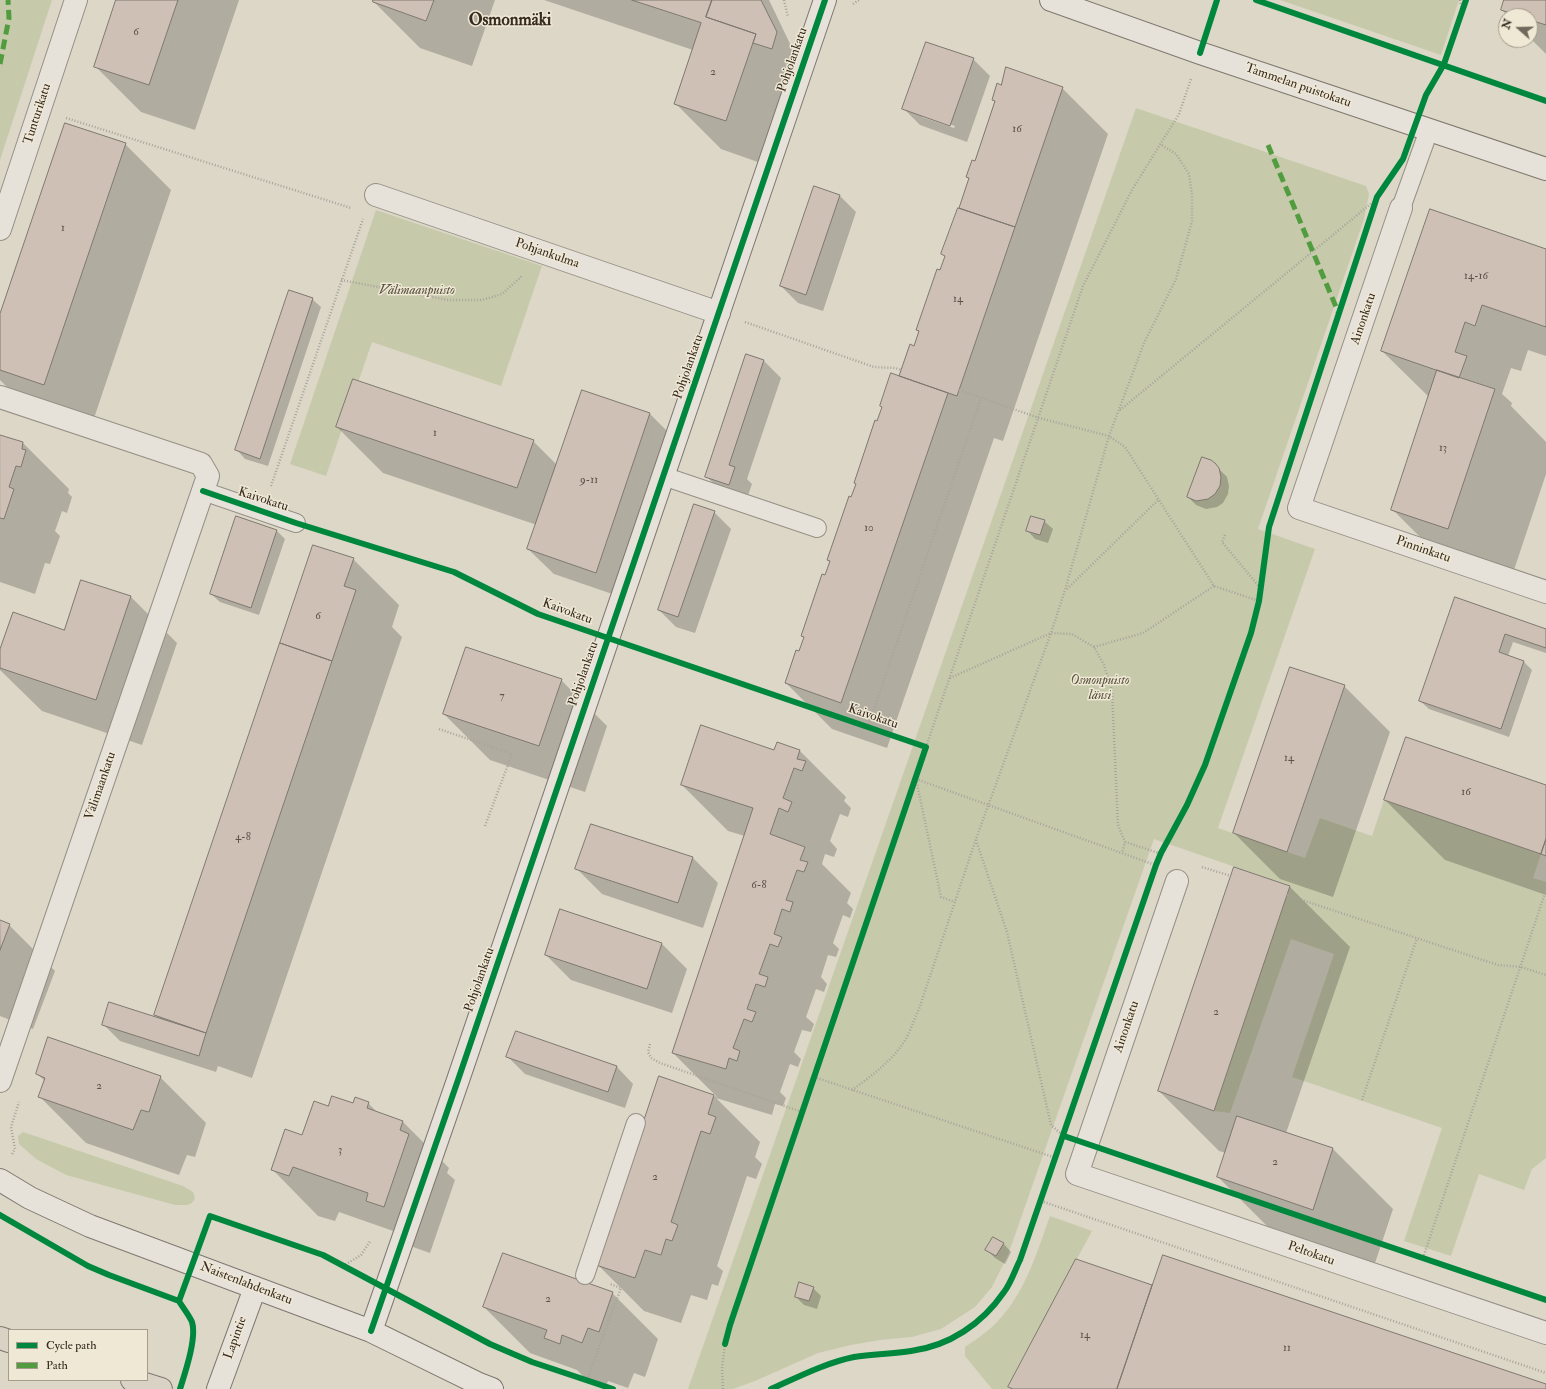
<!DOCTYPE html>
<html>
<head>
<meta charset="utf-8">
<style>
  body { margin:0 }
  #map { position:relative; width:1546px; height:1389px; overflow:hidden; background:#ddd7c7; font-family:"IM FELL Double Pica",serif }
  canvas { display:block }
  .legend { position:absolute; left:8px; top:1329px; width:140px; height:52px; box-sizing:border-box; background:#efe8d5; border:1px solid #a59c8d; margin:0; padding:5px 7px; list-style:none; font-size:12px; color:#372a21 }
  .legend li { display:flex; align-items:center; gap:8px; height:20px }
  .legend b { width:20px; border:1px solid #a59c8d }
  .north { position:absolute; left:1498px; top:8px; width:40px; height:40px; box-sizing:border-box; background:#efe8d5; border:1px solid #a59c8d; border-radius:50%; rotate:290deg; font-size:11px; font-weight:700; line-height:16px; text-align:center; color:#372a21 }
  .north::after { content:''; display:block; margin:auto; width:14px; height:18px; background:#71675b; clip-path:polygon(50% 0,100% 100%,50% 72%,0 100%) }
</style>
</head>
<body>
<div id="map">
<canvas width="1546" height="1389"></canvas>
<ul class="legend">
<li><b style="height:5px;background:#00873e"></b>Cycle path</li>
<li><b style="height:5px;background:#519c3f"></b>Path</li>
</ul>
<div class="north">N</div>
</div>
<script>
const ctx = document.querySelector('canvas').getContext('2d');
ctx.lineJoin = 'round';
function fill(path, color) {
  ctx.fillStyle = color;
  ctx.fill(path, 'evenodd');
}
function trace(path, color, width, dash) {
  ctx.strokeStyle = color;
  ctx.lineWidth = width;
  ctx.lineCap = dash ? 'butt' : 'round';
  ctx.setLineDash(dash || []);
  ctx.stroke(path);
}
function drawText(font, color, halo, rows, align = 'center') {
  ctx.font = font + ' "IM FELL Double Pica",serif';
  ctx.lineWidth = 3;
  ctx.setLineDash([]);
  ctx.textBaseline = 'middle';
  ctx.strokeStyle = halo;
  ctx.fillStyle = color;
  for (const [text, x, y, turn = 0] of rows) {
    ctx.save();
    ctx.translate(x, y);
    ctx.rotate((+turn || 0) * Math.PI / 180);
    ctx.textAlign = isNaN(turn) ? turn : align;
    if (halo) ctx.strokeText(text, 0, 0);
    ctx.fillText(text, 0, 0);
    ctx.restore();
  }
}
fill(new Path2D(`
  M 0,0 L 52,0 L 0,160 Z
  M 1280,0 L 1459,0 L 1441,55 Z
  M 1136,108 L 1366,186 L 1369,194 L 1364,219 L 1258,529 L 1315,549 L 1218,828 L 1305,858 L 1320,818 L 1372,836 L 1384,800 L 1541,854 L 1533,878 L 1546,882 L 1546,1158 L 1532,1169 L 1524,1190 L 1479,1174 L 1451,1256 L 1404,1241 L 1442,1128 L 1292,1077 L 1334,954 L 1291,939 L 1230,1113 L 1214,1111 L 1290,886 L 1154,839 L 1008,1255 L 992,1287 L 975,1307 L 941,1329 L 912,1337 L 880,1340 L 851,1345 L 818,1353 L 755,1381 L 733,1389 L 688,1389 Z
  M 376,210 L 542,266 L 501,386 L 372,342 L 326,476 L 290,464 Z
  M 23,1132 L 183,1186 L 193,1192 L 195,1198 L 192,1203 L 187,1205 L 175,1205 L 66,1175 L 36,1159 L 19,1144 L 18,1136 Z
  M 1050,1216 L 1092,1231 L 1008,1387 L 1013,1389 L 992,1389 L 965,1356 L 965,1347 C 974,1341 984,1334 992,1327 C 1024,1297 1036,1255 1050,1216 Z`), '#c6caaa');
fill(new Path2D(`
  M 117,0 L 239,0 L 195,130 L 141,112 L 95,66 Z
  M 375,0 L 495,0 L 472,66 L 420,48 L 374,2 Z
  M 544,0 L 769,0 L 793,50 L 789,66 L 785,64 L 801,81 L 772,167 L 721,149 L 675,103 L 693,50 Z
  M 1505,0 L 1546,0 L 1546,54 L 1530,38 L 1530,16 L 1508,16 L 1502,10 Z
  M 973,59 L 990,76 L 967,142 L 920,125 L 903,108 ZM 922,115 L 955,126 L 954,128 L 922,117 Z
  M 1001,86 L 1062,88 L 1108,134 L 1003,441 L 994,438 L 887,748 L 832,729 L 786,683 L 804,638 L 802,636 L 831,562 L 828,560 L 852,498 L 878,422 L 915,347 L 919,332 L 917,329 L 946,257 L 943,254 L 970,179 L 967,176 L 976,162 L 996,103 L 993,100 Z
  M 125,144 L 171,190 L 90,430 L 30,410 L 0,380 L 0,317 Z
  M 839,195 L 856,212 L 823,311 L 798,303 L 781,286 Z
  M 1546,251 L 1546,356 L 1528,350 L 1521,371 L 1511,368 L 1502,394 L 1512,403 L 1511,406 L 1546,442 L 1546,474 L 1508,588 L 1452,569 L 1392,509 L 1429,397 L 1382,351 Z
  M 312,299 L 321,307 L 268,466 L 245,459 L 237,450 Z
  M 747,355 L 764,361 L 781,378 L 747,479 L 752,484 L 746,501 L 723,493 L 706,476 Z
  M 582,391 L 650,414 L 675,439 L 621,597 L 554,574 L 528,549 L 537,525 L 383,473 L 337,427 L 533,441 L 557,465 Z
  M 0,436 L 23,443 L 69,489 L 68,493 L 72,497 L 67,513 L 62,511 L 55,531 L 60,536 L 50,564 L 45,563 L 35,594 L 0,582 Z
  M 1211,461 L 1227,477 L 1229,486 L 1228,494 L 1223,503 L 1217,507 L 1206,509 L 1196,505 L 1188,497 Z
  M 714,512 L 731,529 L 695,633 L 676,627 L 659,610 Z
  M 1044,521 L 1053,529 L 1048,543 L 1035,539 L 1027,530 Z
  M 277,531 L 285,539 L 259,615 L 220,602 L 211,594 Z
  M 353,559 L 399,605 L 392,627 L 402,637 L 252,1078 L 218,1066 L 216,1072 L 120,1041 L 103,1024 L 159,1019 L 155,1015 Z
  M 82,581 L 131,597 L 177,643 L 142,745 L 42,711 L 0,670 L 0,652 L 65,631 Z
  M 1455,599 L 1546,630 L 1546,653 L 1513,642 L 1508,656 L 1523,661 L 1532,670 L 1509,737 L 1429,709 L 1420,701 Z
  M 561,680 L 607,726 L 585,792 L 490,760 L 444,714 Z
  M 1344,686 L 1390,732 L 1333,897 L 1280,879 L 1234,833 Z
  M 778,744 L 800,751 L 846,797 L 844,801 L 851,808 L 848,817 L 840,814 L 830,841 L 837,849 L 834,857 L 825,854 L 822,864 L 851,893 L 847,903 L 853,909 L 850,918 L 843,915 L 833,943 L 839,949 L 836,957 L 828,955 L 821,977 L 827,984 L 824,992 L 816,989 L 806,1017 L 814,1024 L 811,1032 L 802,1030 L 794,1052 L 801,1059 L 798,1067 L 790,1064 L 780,1092 L 786,1098 L 783,1106 L 775,1104 L 772,1115 L 716,1098 L 760,1142 L 755,1157 L 762,1164 L 756,1179 L 747,1176 L 717,1266 L 723,1271 L 718,1286 L 712,1284 L 707,1300 L 691,1295 L 681,1323 L 644,1311 L 598,1265 L 659,1078 L 717,1097 L 673,1053 L 745,836 L 728,831 L 682,785 L 775,752 Z
  M 1546,786 L 1546,895 L 1445,860 L 1385,800 Z
  M 693,858 L 718,883 L 703,928 L 602,894 L 577,869 Z
  M 1290,887 L 1350,947 L 1286,1133 L 1333,1149 L 1393,1209 L 1373,1269 L 1278,1237 L 1218,1177 L 1226,1153 L 1219,1151 L 1159,1091 Z
  M 560,911 L 662,944 L 687,969 L 672,1013 L 571,980 L 546,955 Z
  M 0,921 L 9,925 L 55,971 L 33,1029 L 0,1016 Z
  M 508,1057 L 617,1067 L 633,1084 L 625,1108 L 525,1074 Z
  M 37,1074 L 160,1077 L 206,1123 L 195,1157 L 187,1155 L 179,1175 L 86,1143 L 40,1097 L 45,1081 Z
  M 368,1103 L 379,1114 L 403,1122 L 449,1168 L 447,1173 L 455,1180 L 430,1253 L 413,1247 L 399,1233 L 339,1212 L 335,1221 L 318,1216 L 272,1169 L 329,1107 Z
  M 1003,1243 L 1011,1252 L 1005,1264 L 995,1258 L 987,1250 Z
  M 1151,1286 L 1546,1385 L 1546,1389 L 1011,1389 L 1009,1387 Z
  M 813,1288 L 821,1296 L 817,1309 L 804,1305 L 796,1297 Z
  M 612,1293 L 658,1339 L 645,1377 L 634,1373 L 628,1388 L 608,1381 L 605,1389 L 591,1384 L 577,1370 L 530,1353 L 484,1307 Z`), '#0003');
const building = new Path2D(`
  M 116,0 L 178,0 L 149,85 L 94,67 Z
  M 373,0 L 434,0 L 426,21 L 373,2 Z
  M 632,0 L 712,0 L 706,17 L 756,34 L 726,121 L 674,104 L 701,23 Z
  M 712,0 L 761,0 L 777,32 L 772,49 L 753,43 L 756,34 L 706,17 Z
  M 1504,0 L 1546,0 L 1546,25 L 1530,20 L 1530,16 L 1519,16 L 1501,10 Z
  M 926,42 L 974,58 L 950,126 L 902,109 Z
  M 1006,67 L 1063,87 L 1015,227 L 959,208 L 969,178 L 966,177 L 972,160 L 975,161 L 995,101 L 992,100 L 997,83 L 1001,85 Z
  M 65,123 L 126,143 L 44,385 L 0,370 L 0,314 Z
  M 814,186 L 840,195 L 806,295 L 780,286 Z
  M 958,208 L 1015,227 L 957,396 L 899,376 L 910,344 L 914,346 L 919,331 L 916,330 L 937,269 L 940,270 L 945,256 L 941,254 Z
  M 1430,209 L 1546,249 L 1546,327 L 1482,305 L 1475,326 L 1465,322 L 1455,352 L 1467,356 L 1459,378 L 1381,351 Z
  M 289,290 L 313,298 L 260,459 L 235,450 Z
  M 746,354 L 764,360 L 729,465 L 735,467 L 729,485 L 705,477 Z
  M 1437,370 L 1495,389 L 1448,529 L 1391,510 Z
  M 891,373 L 948,393 L 841,703 L 785,683 L 796,650 L 799,651 L 804,637 L 801,636 L 822,574 L 825,575 L 830,561 L 827,560 L 849,496 L 851,497 L 856,484 L 854,483 L 875,420 L 877,421 L 882,407 L 880,406 Z
  M 353,379 L 534,440 L 517,488 L 336,427 Z
  M 582,390 L 650,413 L 596,573 L 527,549 Z
  M 0,435 L 23,442 L 22,449 L 26,450 L 21,467 L 16,466 L 9,487 L 14,489 L 4,519 L 0,518 Z
  M 1202,457 L 1211,460 L 1215,463 L 1219,468 L 1221,477 L 1220,486 L 1215,494 L 1208,499 L 1196,501 L 1187,497 Z
  M 694,504 L 715,511 L 678,617 L 658,610 Z
  M 236,516 L 277,530 L 251,608 L 210,594 Z
  M 1031,516 L 1045,520 L 1040,535 L 1026,531 Z
  M 313,545 L 354,558 L 344,586 L 356,590 L 332,661 L 280,643 Z
  M 81,580 L 131,596 L 96,700 L 0,668 L 0,649 L 13,612 L 64,630 Z
  M 1455,597 L 1546,629 L 1546,648 L 1505,634 L 1499,652 L 1524,661 L 1501,729 L 1419,701 Z
  M 280,643 L 332,661 L 206,1033 L 154,1015 Z
  M 466,647 L 562,679 L 539,746 L 443,714 Z
  M 1290,667 L 1345,685 L 1287,852 L 1233,833 Z
  M 701,725 L 774,750 L 777,742 L 800,750 L 797,759 L 806,761 L 802,771 L 794,768 L 783,798 L 792,802 L 788,812 L 779,808 L 770,834 L 805,847 L 800,860 L 808,862 L 804,872 L 797,870 L 786,900 L 793,902 L 790,912 L 782,909 L 774,934 L 782,937 L 778,947 L 770,944 L 759,974 L 768,977 L 765,987 L 756,984 L 747,1009 L 756,1012 L 752,1022 L 744,1019 L 733,1048 L 740,1051 L 737,1061 L 729,1058 L 726,1069 L 672,1053 L 753,808 L 681,785 Z
  M 1406,737 L 1546,785 L 1546,839 L 1541,854 L 1384,800 Z
  M 591,824 L 693,857 L 678,903 L 575,869 Z
  M 1546,839 L 1546,856 L 1541,854 Z
  M 1234,867 L 1290,886 L 1214,1111 L 1158,1091 Z
  M 560,909 L 662,943 L 647,989 L 545,955 Z
  M 0,920 L 10,924 L 0,950 Z
  M 109,1002 L 206,1033 L 199,1056 L 102,1025 Z
  M 516,1031 L 617,1066 L 608,1092 L 506,1057 Z
  M 48,1037 L 161,1076 L 149,1112 L 141,1110 L 133,1130 L 38,1097 L 45,1078 L 36,1074 Z
  M 659,1076 L 714,1095 L 708,1114 L 716,1117 L 710,1134 L 701,1131 L 671,1222 L 678,1225 L 672,1241 L 666,1239 L 661,1255 L 645,1250 L 635,1278 L 596,1265 Z
  M 332,1096 L 353,1103 L 355,1097 L 369,1102 L 367,1108 L 403,1121 L 400,1130 L 409,1134 L 384,1207 L 366,1201 L 368,1193 L 293,1167 L 289,1176 L 271,1170 L 285,1129 L 302,1135 L 314,1101 L 328,1106 Z
  M 1237,1116 L 1333,1148 L 1313,1210 L 1217,1177 Z
  M 993,1237 L 1004,1243 L 996,1256 L 985,1250 Z
  M 503,1253 L 613,1292 L 599,1332 L 588,1328 L 582,1343 L 562,1335 L 560,1344 L 544,1338 L 547,1330 L 483,1307 Z
  M 1163,1255 L 1546,1384 L 1546,1389 L 1117,1389 Z
  M 1076,1259 L 1152,1285 L 1117,1389 L 1013,1389 L 1008,1387 Z
  M 799,1282 L 814,1287 L 809,1301 L 795,1297 Z`);
fill(building, '#cec0b5');
trace(building, '#7e7870', 1);
const service = new Path2D(`
  M 1401,208 L 1429,130
  M 663,476 L 817,528
  M 203,491 L 296,523
  M 585,1275 L 636,1123`);
const minor = new Path2D(`
  M 376,195 L 719,313
  M 1401,208 L 1299,508 L 1546,592
  M 0,229 L 76,0
  M 0,397 L 201,464 L 208,476 L 0,1081
  M 1177,881 L 1077,1174 L 1546,1333`);
const secondary = new Path2D(`
  M 1051,0 L 1200,53 L 1546,169
  M 0,1180 L 30,1198 L 90,1226 L 371,1331 L 479,1384 L 492,1389
  M 371,1331 L 458,1080 L 825,0
  M 218,1389 L 255,1288`);
const primary = new Path2D(`
  M 0,1338 L 9,1341
  M 132,1380 L 161,1389`);
trace(service, '#959086', 20);
trace(minor, '#959086', 24);
trace(secondary, '#7e7870', 24);
trace(primary, '#7e7870', 24);
trace(new Path2D(`
  M 784,0 L 788,17
  M 1460,0 L 1462,10
  M 853,4 L 859,0
  M 66,118 L 351,208
  M 341,280 L 448,300 L 482,300 L 502,294 L 522,276
  M 745,322 L 874,367 L 895,368 L 902,370
  M 959,390 L 1039,418 L 1109,436 L 1125,447 L 1214,586 L 1259,601
  M 1120,410 L 1373,202
  M 271,486 L 363,219
  M 1225,535 L 1222,542 L 1261,589
  M 1067,589 L 1158,500
  M 1094,647 L 1143,633 L 1214,586
  M 950,678 L 1051,633 L 1072,634 L 1094,647 L 1104,665 L 1112,691 L 1118,825 L 1125,842 L 1122,853
  M 868,727 L 981,398
  M 439,729 L 512,754 L 485,826
  M 926,747 L 1083,286 L 1132,190 L 1179,114 L 1191,79
  M 916,779 L 1155,865
  M 916,779 L 941,897 L 955,902
  M 976,840 L 1007,932 L 1051,1125 L 1060,1133
  M 1125,842 L 1165,855
  M 1202,867 L 1231,876
  M 1287,895 L 1498,965 L 1521,967 L 1546,975
  M 650,1044 L 648,1052 L 651,1058 L 660,1063 L 802,1112
  M 814,1077 L 1053,1157
  M 852,1090 C 873,1075 896,1058 908,1035 C 912,1026 915,1017 919,1009 L 976,839 L 1051,633 L 1065,590 L 1109,436 L 1144,343 L 1176,279 L 1192,221 L 1192,195 L 1189,174 L 1176,154 L 1160,144
  M 1362,1100 L 1417,938
  M 12,1154 L 15,1149 L 11,1127 L 19,1102
  M 1041,1201 L 1546,1373
  M 1423,1258 L 1546,890
  M 343,1266 L 361,1255 L 371,1240
  M 587,1380 L 621,1288 L 610,1284
  M 723,1389 L 722,1368 L 725,1344`), '#a7a39c', 2.5, [1, 2]);
trace(service, '#e6e2da', 18);
trace(minor, '#e6e2da', 22);
trace(secondary, '#e6e2da', 22);
trace(primary, '#d9d2c5', 22);
trace(new Path2D(`
  M 0,64 L 9,18 L 8,0
  M 1268,145 L 1339,314`), '#519c3f', 5, [10, 5]);
trace(new Path2D(`
  M 1256,0 L 1546,101
  M 1200,53 L 1217,0
  M 203,491 L 296,523 L 454,572 L 538,614 L 926,747 L 730,1325 L 725,1344
  M 1064,1136 L 1546,1300
  M 0,1215 L 88,1266 L 109,1275 L 179,1301
  M 371,1331 L 458,1080 L 825,0
  M 180,1389 C 185,1373 197,1338 192,1322 C 189,1315 183,1308 179,1301 L 210,1216 L 323,1255 L 490,1344 L 532,1362 L 613,1389
  M 771,1389 C 798,1377 825,1363 854,1357 C 873,1354 892,1354 911,1351 C 949,1346 982,1324 1004,1292 C 1011,1283 1015,1270 1020,1260 L 1156,865 L 1161,853 L 1187,805 L 1205,765 L 1251,633 L 1259,601 L 1269,527 L 1377,197 L 1403,159 L 1426,95 L 1444,64 L 1466,0`), '#00873e', 6);
drawText('11px', '#5e5148', null, [
  ["6",136,33],
  ["2",713,73],
  ["16",1017,130],
  ["1",63,229],
  ["14-16",1476,277],
  ["14",958,300],
  ["1",435,434],
  ["13",1443,449],
  ["9-11",589,481],
  ["10",869,529],
  ["6",318,617],
  ["7",502,697],
  ["14",1289,759],
  ["16",1466,793],
  ["4-8",243,838],
  ["6-8",759,886],
  ["2",1216,1013],
  ["2",99,1087],
  ["3",340,1151],
  ["2",1275,1163],
  ["2",655,1178],
  ["2",548,1300],
  ["14",1085,1336],
  ["11",1287,1349]
]);
drawText('13px', '#372a21', '#efe8d5', [
  ["Pohjolankatu",793,60,-71],
  ["Tammelan puistokatu",1298,86,19],
  ["Tunturikatu",38,114,-72],
  ["Pohjankulma",547,254,19],
  ["Ainonkatu",1364,319,-71],
  ["Pohjolankatu",689,367,-71],
  ["Kaivokatu",263,500,18],
  ["Pinninkatu",1423,550,19],
  ["Kaivokatu",567,612,20],
  ["Pohjolankatu",584,674,-71],
  ["Kaivokatu",873,717,19],
  ["Välimaankatu",101,786,-71],
  ["Pohjolankatu",480,980,-71],
  ["Ainonkatu",1127,1027,-71],
  ["Peltokatu",1311,1254,19],
  ["Naistenlahdenkatu",246,1284,21],
  ["Lapintie",236,1338,-70]
]);
drawText('italic 13px', '#56503d', '#efe8d5', [
  ["Välimaanpuisto",417,291],
  ["Osmonpuisto",1100,681],
  ["länsi",1100,696]
]);
drawText('bold 17px', '#372a21', '#efe8d5', [
  ["Osmonmäki",510,21]
]);
</script>
</body>
</html>
